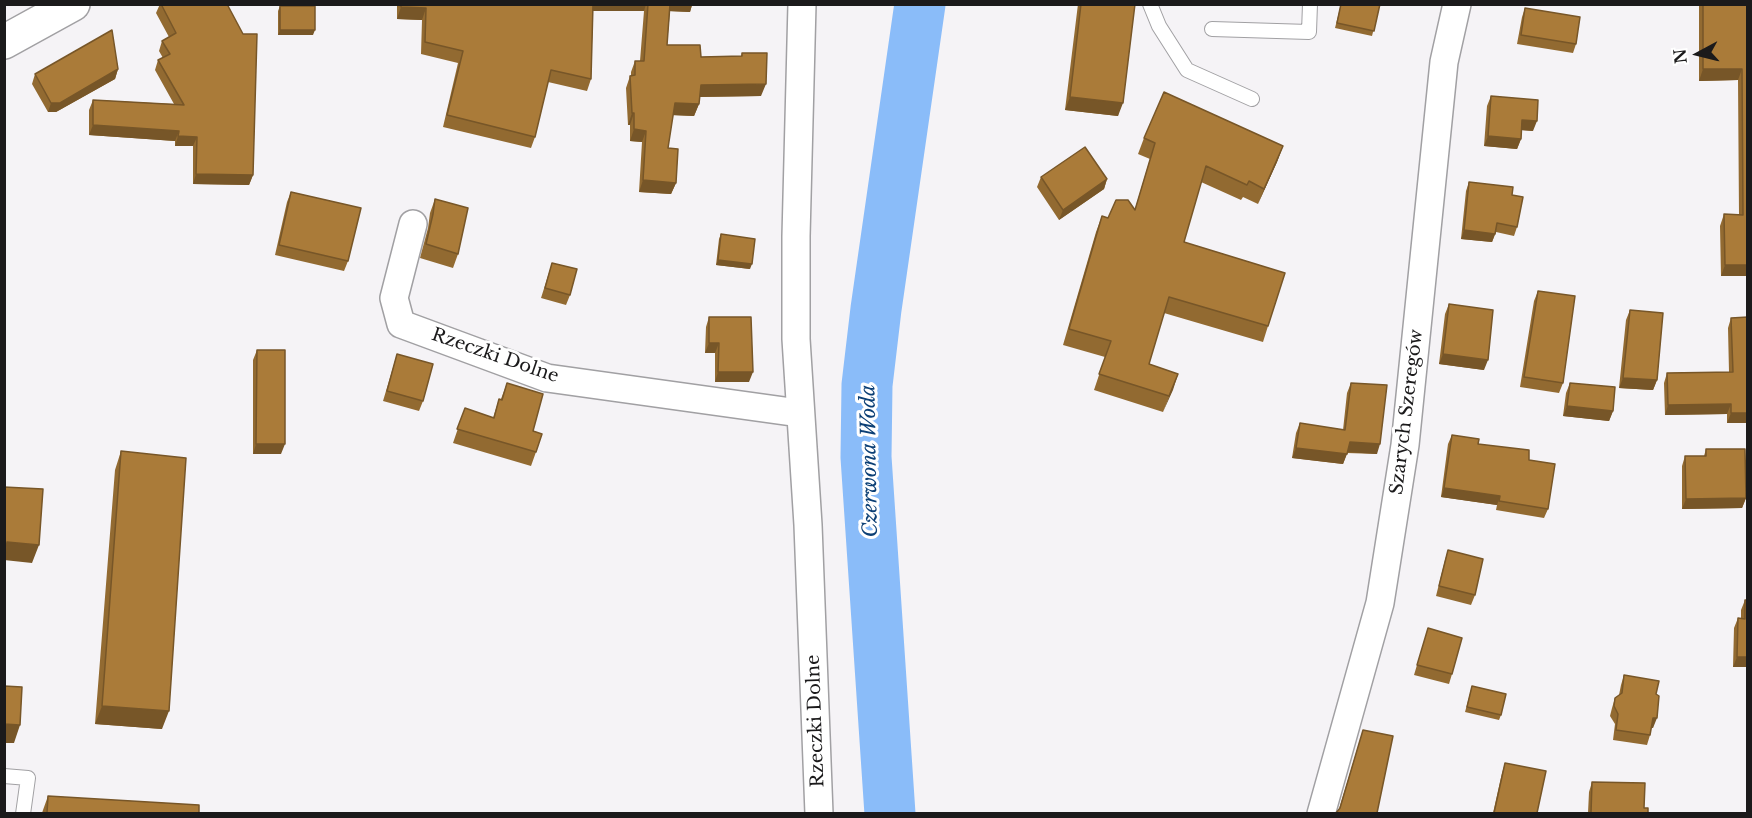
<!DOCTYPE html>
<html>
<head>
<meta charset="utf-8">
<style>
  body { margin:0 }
  #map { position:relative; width:1752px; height:818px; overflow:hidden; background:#f5f3f6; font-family:"Libre Baskerville",serif }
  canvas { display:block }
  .frame { position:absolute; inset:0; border:6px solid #1b1a1b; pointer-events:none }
  .north { position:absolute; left:1668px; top:24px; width:60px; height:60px; -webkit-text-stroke:4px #fff; paint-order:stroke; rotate:263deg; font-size:16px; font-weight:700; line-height:24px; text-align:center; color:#1b1a1b }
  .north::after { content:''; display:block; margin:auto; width:21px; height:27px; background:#1b1a1b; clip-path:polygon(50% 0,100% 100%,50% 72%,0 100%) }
</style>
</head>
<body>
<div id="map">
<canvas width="1752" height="818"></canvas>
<div class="frame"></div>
<div class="north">N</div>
</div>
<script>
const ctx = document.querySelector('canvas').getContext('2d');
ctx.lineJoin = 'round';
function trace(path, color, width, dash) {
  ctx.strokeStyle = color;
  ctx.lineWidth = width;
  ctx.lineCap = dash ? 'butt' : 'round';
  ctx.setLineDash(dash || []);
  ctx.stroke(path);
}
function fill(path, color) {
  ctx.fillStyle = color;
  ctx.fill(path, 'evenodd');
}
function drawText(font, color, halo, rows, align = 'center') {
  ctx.font = font + ' "Libre Baskerville",serif';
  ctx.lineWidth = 6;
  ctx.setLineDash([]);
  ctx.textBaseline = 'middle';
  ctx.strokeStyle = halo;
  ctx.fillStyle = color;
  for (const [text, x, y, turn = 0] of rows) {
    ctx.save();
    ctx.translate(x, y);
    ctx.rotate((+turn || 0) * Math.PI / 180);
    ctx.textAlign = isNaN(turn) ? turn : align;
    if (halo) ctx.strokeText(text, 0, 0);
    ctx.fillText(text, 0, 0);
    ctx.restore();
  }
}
trace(new Path2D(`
  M 890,814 L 866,457 L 867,385 L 876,309 L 920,4`), '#8abcf9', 51);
const service = new Path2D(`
  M 1150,4 L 1159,26 L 1187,70 L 1252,99
  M 1212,29 L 1309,32 L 1310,4
  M 4,776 L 28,778 L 23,814`);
const minor = new Path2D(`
  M 802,4 L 796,236 L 796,339 L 808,525 L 819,814
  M 413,224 L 394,298 L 401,324 L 547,378 L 799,413
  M 1321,814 L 1380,603 L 1405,445 L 1444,62 L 1457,4`);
const secondary = new Path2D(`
  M 4,42 L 73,4`);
trace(service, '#a1a0a3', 16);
trace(minor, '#a1a0a3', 30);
trace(secondary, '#a1a0a3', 36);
trace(service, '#fff', 14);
trace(minor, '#fff', 27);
trace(secondary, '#fff', 33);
fill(new Path2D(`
  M 160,4 L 227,4 L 253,175 L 249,185 L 193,184 L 193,146 L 175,146 L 175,141 L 89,135 L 89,110 L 93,100 L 174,104 L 155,70 L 158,60 L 163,58 L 159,51 L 162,41 L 169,37 L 156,13 Z
  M 397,4 L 744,4 L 692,5 L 690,12 L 670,11 L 667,45 L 701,57 L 741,56 L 742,53 L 761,96 L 699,97 L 699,104 L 694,116 L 673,115 L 668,148 L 676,183 L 671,194 L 639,192 L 642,142 L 630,141 L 630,125 L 628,125 L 626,88 L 630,76 L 631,76 L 631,72 L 635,61 L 640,61 L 644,11 L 593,11 L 591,79 L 587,91 L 548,82 L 535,137 L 531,148 L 443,127 L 458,63 L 421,54 L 422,20 L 397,19 Z
  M 1078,4 L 1135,4 L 1118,116 L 1065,110 Z
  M 1341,4 L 1380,4 L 1372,36 L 1335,28 Z
  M 1699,4 L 1748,4 L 1748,276 L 1721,276 L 1720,226 L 1724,214 L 1739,215 L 1738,80 L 1699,81 Z
  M 280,6 L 313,35 L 278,35 L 278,11 Z
  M 1525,8 L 1576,44 L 1573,53 L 1517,44 L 1522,17 Z
  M 118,69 L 115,79 L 56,112 L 48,112 L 32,84 L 35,74 Z
  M 1491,96 L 1533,131 L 1522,130 L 1521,139 L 1517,149 L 1484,146 L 1487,106 Z
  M 1144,138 L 1283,146 L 1277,162 L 1258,204 L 1243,197 L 1241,200 L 1201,182 L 1184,242 L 1268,326 L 1263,342 L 1164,313 L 1149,364 L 1178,374 L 1163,412 L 1094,390 L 1105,357 L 1063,345 L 1096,232 L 1102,216 L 1108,218 L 1135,209 L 1150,159 L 1138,154 Z
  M 1041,177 L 1107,179 L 1104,189 L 1059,220 L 1037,187 Z
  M 1469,182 L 1512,195 L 1517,227 L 1514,236 L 1496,232 L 1492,242 L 1461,239 L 1466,191 Z
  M 291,192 L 348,261 L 344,271 L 275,255 L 287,202 Z
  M 435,199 L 458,254 L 453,268 L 420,258 L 428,228 L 430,213 Z
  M 721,234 L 750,269 L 716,265 L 719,239 Z
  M 552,263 L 570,295 L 566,305 L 541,298 Z
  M 1538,291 L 1563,383 L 1559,393 L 1520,387 L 1534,301 Z
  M 1449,304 L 1484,370 L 1439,364 L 1445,314 Z
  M 1630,310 L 1657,380 L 1653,390 L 1619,388 L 1626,320 Z
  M 709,317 L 749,382 L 715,382 L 715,353 L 705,353 L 706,327 Z
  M 1731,318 L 1748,423 L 1727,423 L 1727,414 L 1665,415 L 1664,383 L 1667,373 L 1729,372 L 1728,328 Z
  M 257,350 L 281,454 L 253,454 L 253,360 Z
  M 397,354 L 423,401 L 419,411 L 383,401 Z
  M 507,383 L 533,431 L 536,452 L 531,466 L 453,443 L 465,408 L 493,418 L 499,399 L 501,399 Z
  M 1351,383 L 1377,454 L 1347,453 L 1343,464 L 1292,458 L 1296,433 L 1300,423 L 1343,430 L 1347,393 Z
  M 1570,383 L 1613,411 L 1609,421 L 1563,416 L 1566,393 Z
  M 1452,435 L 1529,460 L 1548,509 L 1544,518 L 1496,510 L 1497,505 L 1441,497 L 1448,444 Z
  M 1706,449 L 1746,498 L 1742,508 L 1682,509 L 1682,466 L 1685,456 L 1704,456 Z
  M 121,451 L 162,729 L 95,724 L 115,470 Z
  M 1448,550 L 1475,595 L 1471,605 L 1436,596 L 1445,560 Z
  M 1745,600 L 1748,600 L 1748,667 L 1733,667 L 1734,628 L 1738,618 L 1741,619 L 1741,610 Z
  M 1428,628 L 1452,674 L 1449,684 L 1414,675 Z
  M 1624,675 L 1656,694 L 1653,728 L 1651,728 L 1650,735 L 1647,745 L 1613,740 L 1615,724 L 1610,716 L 1612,708 L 1615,698 L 1619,695 L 1621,685 Z
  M 1472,686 L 1501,715 L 1499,720 L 1465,712 Z
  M 1363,730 L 1377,813 L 1339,809 Z
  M 1505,763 L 1537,813 L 1493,813 L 1502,773 Z
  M 1592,782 L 1644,808 L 1648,813 L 1588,813 L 1589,792 Z
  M 48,796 L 199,813 L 42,813 L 43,810 Z`), '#926a31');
fill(new Path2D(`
  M 591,4 L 646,4 L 644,11 L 589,11 Z
  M 669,4 L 744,4 L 692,5 L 690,12 L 666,11 Z
  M 401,7 L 426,8 L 422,20 L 397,19 Z
  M 280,30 L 315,30 L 313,35 L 278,35 Z
  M 118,69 L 115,79 L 56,112 L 48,112 L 51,103 Z
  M 1703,69 L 1742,69 L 1738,80 L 1699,81 Z
  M 766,84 L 761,96 L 696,97 L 701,85 Z
  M 1070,97 L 1123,103 L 1118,116 L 1065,110 Z
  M 675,103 L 699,104 L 694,116 L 670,115 Z
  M 632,113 L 634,113 L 630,125 L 628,125 Z
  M 1522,120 L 1537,121 L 1533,131 L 1519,130 Z
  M 93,125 L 179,131 L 175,141 L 89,135 Z
  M 634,129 L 646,131 L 642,142 L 630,141 Z
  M 178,136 L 197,137 L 193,146 L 175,146 Z
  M 1488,136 L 1521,139 L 1517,149 L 1484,146 Z
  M 1283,146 L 1277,162 L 1258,204 L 1264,189 Z
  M 196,174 L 253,175 L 249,185 L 193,184 Z
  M 1107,179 L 1104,189 L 1059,220 L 1063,210 Z
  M 643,180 L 676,183 L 671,194 L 639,192 Z
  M 1464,230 L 1495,234 L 1492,242 L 1461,239 Z
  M 718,260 L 752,264 L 750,269 L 716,265 Z
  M 1725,265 L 1748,265 L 1748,276 L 1721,276 Z
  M 709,343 L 719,343 L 715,353 L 705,353 Z
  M 1443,354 L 1488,360 L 1484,370 L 1439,364 Z
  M 718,372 L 753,372 L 749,382 L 715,382 Z
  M 1178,374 L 1173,390 L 1163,412 L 1169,396 Z
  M 1623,378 L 1657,380 L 1653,390 L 1619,388 Z
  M 1731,404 L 1727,414 L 1665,415 L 1668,405 Z
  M 1567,406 L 1613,411 L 1609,421 L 1563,416 Z
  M 1731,413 L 1748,413 L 1748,423 L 1727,423 Z
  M 1350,442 L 1380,444 L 1377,454 L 1346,452 Z
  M 256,444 L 285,444 L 281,454 L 253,454 Z
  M 1296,448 L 1347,454 L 1343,464 L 1292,458 Z
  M 1444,488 L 1500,496 L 1497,505 L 1441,497 Z
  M 1746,498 L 1742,508 L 1682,509 L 1686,499 Z
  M 7,542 L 39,545 L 32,563 L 4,560 Z
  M 1737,657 L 1748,657 L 1748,667 L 1733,667 Z
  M 102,706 L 169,711 L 162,729 L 95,724 Z
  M 1653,718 L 1657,718 L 1653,728 L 1649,728 Z
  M 4,724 L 20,725 L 14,743 L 4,743 Z`), '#775628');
const building = new Path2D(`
  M 161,4 L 227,4 L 243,34 L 257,34 L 253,175 L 196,174 L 197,137 L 178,136 L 179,131 L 93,125 L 93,100 L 184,105 L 158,60 L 170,54 L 162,41 L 176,33 Z
  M 401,4 L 593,4 L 591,79 L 551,70 L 535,137 L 447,115 L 463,51 L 425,42 L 426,8 L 401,7 Z
  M 648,4 L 670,4 L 667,45 L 700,45 L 701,57 L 742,56 L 742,53 L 767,53 L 766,84 L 701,85 L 699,104 L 675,103 L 668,148 L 678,149 L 676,183 L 643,180 L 646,131 L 634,129 L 634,113 L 632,113 L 630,76 L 635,75 L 635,61 L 644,61 Z
  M 1081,4 L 1135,4 L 1123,103 L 1070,97 Z
  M 1341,4 L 1380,4 L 1374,31 L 1337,23 Z
  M 1703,4 L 1748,4 L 1748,265 L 1725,265 L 1724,214 L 1743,215 L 1742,69 L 1703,69 Z
  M 280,6 L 315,6 L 315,30 L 280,30 Z
  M 1525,8 L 1580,17 L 1576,44 L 1521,35 Z
  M 112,30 L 118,69 L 60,103 L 51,103 L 35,74 Z
  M 1164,92 L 1283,146 L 1264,189 L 1249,181 L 1247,185 L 1206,166 L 1184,242 L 1285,273 L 1268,326 L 1169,297 L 1149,364 L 1178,374 L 1169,396 L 1099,374 L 1111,341 L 1069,329 L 1102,216 L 1108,218 L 1116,200 L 1128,200 L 1135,210 L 1155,143 L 1144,138 Z
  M 1491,96 L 1538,100 L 1537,121 L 1522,120 L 1521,139 L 1488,136 Z
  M 1085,147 L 1107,179 L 1063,210 L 1041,177 Z
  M 1469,182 L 1513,187 L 1512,195 L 1523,197 L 1517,227 L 1497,223 L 1495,234 L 1464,230 Z
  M 291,192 L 361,208 L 348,261 L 279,245 Z
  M 435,199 L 468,208 L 458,254 L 426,244 L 433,214 Z
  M 721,234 L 755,239 L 752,264 L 718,260 Z
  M 552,263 L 577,269 L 570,295 L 545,288 Z
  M 1538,291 L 1575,296 L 1563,383 L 1524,377 Z
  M 1449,304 L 1493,310 L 1488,360 L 1443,354 Z
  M 1630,310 L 1663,313 L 1657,380 L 1623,378 Z
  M 709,317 L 751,317 L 753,372 L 718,372 L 719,343 L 709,343 Z
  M 1748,317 L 1748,413 L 1731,413 L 1731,404 L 1668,405 L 1667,373 L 1733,372 L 1731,318 Z
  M 257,350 L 285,350 L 285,444 L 256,444 Z
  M 397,354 L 433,364 L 423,401 L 387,391 Z
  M 507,383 L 543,394 L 533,431 L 542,434 L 536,452 L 457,429 L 465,408 L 494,418 L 499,399 L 502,400 Z
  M 1351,383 L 1387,385 L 1380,444 L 1350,442 L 1347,454 L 1296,448 L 1300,423 L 1345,430 Z
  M 1570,383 L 1615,387 L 1613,411 L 1567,406 Z
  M 1452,435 L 1479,439 L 1478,444 L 1529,450 L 1529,460 L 1555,464 L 1548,509 L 1499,501 L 1500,496 L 1444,488 Z
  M 1706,449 L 1745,449 L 1746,498 L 1686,499 L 1685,456 L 1706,456 Z
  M 121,451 L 186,458 L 169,711 L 102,706 Z
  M 4,487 L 43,489 L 39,545 L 7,542 L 4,564 Z
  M 1448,550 L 1483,559 L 1475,595 L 1439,586 Z
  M 1745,600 L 1748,600 L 1748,657 L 1737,657 L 1738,618 L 1745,619 Z
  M 1428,628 L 1462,638 L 1452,674 L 1417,665 Z
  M 1624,675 L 1659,681 L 1656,694 L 1659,696 L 1657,718 L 1653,718 L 1650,735 L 1616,730 L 1618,714 L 1614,706 L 1615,698 L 1622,693 Z
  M 4,686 L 22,687 L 20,725 L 4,724 Z
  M 1472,686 L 1506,694 L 1501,715 L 1467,707 Z
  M 1363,730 L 1393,736 L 1377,813 L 1336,813 L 1340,808 Z
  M 1505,763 L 1546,771 L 1537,813 L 1494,813 Z
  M 1592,782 L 1645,783 L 1644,808 L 1648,808 L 1648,813 L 1591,813 Z
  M 48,796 L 199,805 L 199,813 L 47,813 Z`);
fill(building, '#aa7b39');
trace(building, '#775628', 1.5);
drawText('18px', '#1b1a1b', '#fff', [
  ["Rzeczki Dolne",495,356,19],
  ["Szarych Szeregów",1407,412,-83],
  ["Rzeczki Dolne",816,721,-92]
]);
drawText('italic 20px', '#0b3f75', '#fff', [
  ["Czerwona Woda",870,461,-91]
]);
</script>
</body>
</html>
